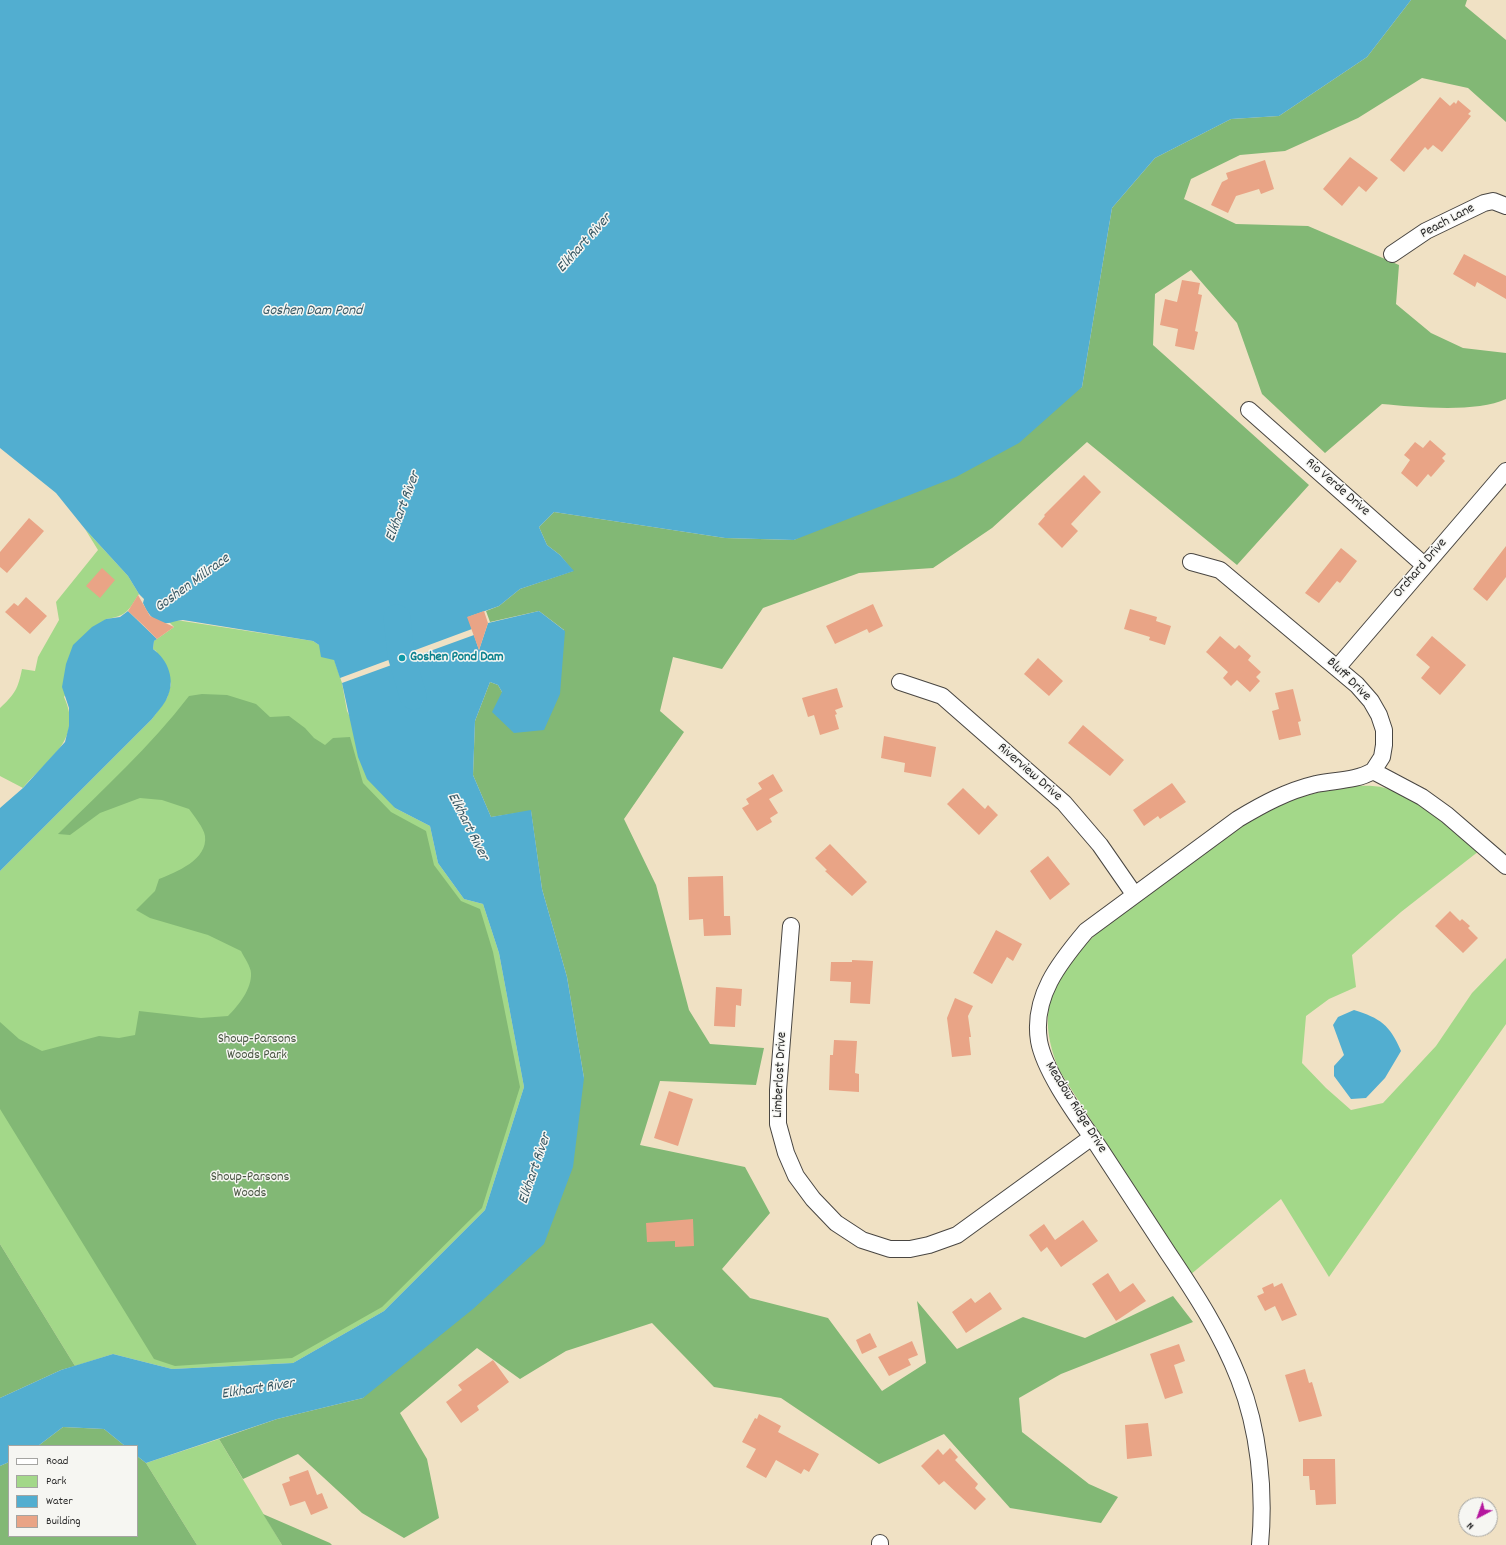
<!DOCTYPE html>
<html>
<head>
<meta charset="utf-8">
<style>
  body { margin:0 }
  #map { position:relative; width:1506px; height:1545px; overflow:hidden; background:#f0e1c4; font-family:Dekko,sans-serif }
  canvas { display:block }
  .legend { position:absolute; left:8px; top:1445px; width:130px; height:92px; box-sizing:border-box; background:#f6f6f2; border:1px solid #a5a5a2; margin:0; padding:5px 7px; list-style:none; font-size:12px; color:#2b2b2b }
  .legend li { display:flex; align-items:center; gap:8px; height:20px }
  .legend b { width:20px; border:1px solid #a5a5a2 }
  .north { position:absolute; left:1458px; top:1497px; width:40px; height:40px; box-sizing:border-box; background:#f6f6f2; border:1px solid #a5a5a2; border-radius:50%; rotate:221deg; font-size:11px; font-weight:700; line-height:16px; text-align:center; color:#2b2b2b }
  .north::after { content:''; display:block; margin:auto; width:14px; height:18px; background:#b5179e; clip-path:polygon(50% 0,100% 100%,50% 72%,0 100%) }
</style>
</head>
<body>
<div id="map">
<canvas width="1506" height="1545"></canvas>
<ul class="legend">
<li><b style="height:5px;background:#fff"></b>Road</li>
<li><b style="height:11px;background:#a3d889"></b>Park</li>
<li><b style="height:11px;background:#52aed0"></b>Water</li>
<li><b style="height:11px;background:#e9a486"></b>Building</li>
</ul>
<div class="north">N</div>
</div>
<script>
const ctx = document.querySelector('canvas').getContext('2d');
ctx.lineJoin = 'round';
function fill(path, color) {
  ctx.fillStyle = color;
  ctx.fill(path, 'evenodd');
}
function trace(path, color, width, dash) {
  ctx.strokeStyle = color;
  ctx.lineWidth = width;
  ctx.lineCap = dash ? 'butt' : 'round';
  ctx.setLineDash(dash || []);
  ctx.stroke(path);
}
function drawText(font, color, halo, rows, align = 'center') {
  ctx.font = font + ' Dekko,sans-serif';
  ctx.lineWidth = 3;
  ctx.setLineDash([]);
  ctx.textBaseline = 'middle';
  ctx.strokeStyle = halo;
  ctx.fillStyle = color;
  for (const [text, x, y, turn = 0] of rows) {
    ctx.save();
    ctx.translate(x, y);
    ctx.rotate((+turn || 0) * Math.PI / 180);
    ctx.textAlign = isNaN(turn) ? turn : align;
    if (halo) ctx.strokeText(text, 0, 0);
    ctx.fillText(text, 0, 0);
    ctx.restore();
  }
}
fill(new Path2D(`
  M 85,529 L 128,576 L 139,594 C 128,611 127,616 106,619 L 64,697 C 84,740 47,759 23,788 L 0,776 L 0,708 C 15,694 18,689 22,669 L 35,671 L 38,657 L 59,620 L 56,602 L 98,550 Z
  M 176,620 L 313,641 L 319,645 L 334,659 L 342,683 L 347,711 L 395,808 L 430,826 L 438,863 L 464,899 L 483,904 L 499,953 L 524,1087 L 485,1210 L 384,1311 L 293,1363 L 172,1369 L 113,1354 L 75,1366 L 0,1244 L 0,871 L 152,719 L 167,698 L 171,684 L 156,651 L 153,649 L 154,641 L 174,627 L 169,622 Z
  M 1351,786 C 1362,786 1374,785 1385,788 C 1422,797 1451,828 1479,851 L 1401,912 L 1352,955 L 1356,987 L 1329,999 L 1306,1016 L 1302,1063 L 1326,1088 L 1351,1110 L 1383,1103 L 1436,1046 L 1472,993 L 1506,958 L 1506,1024 L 1329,1277 L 1281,1199 L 1190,1275 L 1059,1070 C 1048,1042 1042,1015 1056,985 C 1079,936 1144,897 1187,866 C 1214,846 1240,825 1270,810 C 1296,796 1323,791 1351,786 Z
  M 219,1439 L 282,1545 L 197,1545 L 146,1463 Z`), '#a3d889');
fill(new Path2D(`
  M 1411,0 L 1467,0 L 1465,6 L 1506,40 L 1506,122 L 1468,88 L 1422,78 L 1358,118 L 1285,151 L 1240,155 L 1191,179 L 1184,199 L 1236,224 L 1308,226 L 1399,265 L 1396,304 L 1431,333 L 1463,348 L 1506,353 L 1506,399 C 1477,413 1415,407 1382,404 L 1325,453 L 1262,394 L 1237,323 L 1191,270 L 1155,294 L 1153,345 L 1309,485 L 1237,565 L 1087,442 L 992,528 L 933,568 L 859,573 L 763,608 L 722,669 L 673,657 L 660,711 L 684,732 L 624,819 L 656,885 L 689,1010 L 710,1044 L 764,1048 L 756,1085 L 660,1081 L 640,1145 L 745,1167 L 770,1213 L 722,1269 L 750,1298 L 828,1318 L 882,1391 L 926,1363 L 917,1301 L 957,1349 L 1023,1317 L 1085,1338 L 1173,1296 L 1193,1322 L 1061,1374 L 1019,1398 L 1022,1432 L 1089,1484 L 1118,1497 L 1101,1523 L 1010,1508 L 944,1434 L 879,1464 L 781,1398 L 714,1387 L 652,1323 L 566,1351 L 520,1379 L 477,1348 L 400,1413 L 427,1459 L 439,1518 L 404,1538 L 362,1513 L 298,1454 L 243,1479 L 219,1439 L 277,1419 L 363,1398 L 584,1078 L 567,977 L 542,889 L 531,811 L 491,817 L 473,775 L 475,721 L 490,682 L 498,685 L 502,692 L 564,636 L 564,630 L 539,611 L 490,622 L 486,611 L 499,606 L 520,589 L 573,571 L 560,555 L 547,545 L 539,527 L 554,512 L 725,538 L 794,540 L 1082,387 L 1112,208 L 1155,158 L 1231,119 L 1279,116 L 1367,57 Z
  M 202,694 L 227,695 L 256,704 L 270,717 L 289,716 L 305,728 L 314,738 L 325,745 L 333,738 L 350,737 L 363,783 L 391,812 L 426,831 L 434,865 L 461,901 L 480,909 L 493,952 L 520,1087 L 482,1208 L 382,1307 L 292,1358 L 175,1366 L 154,1359 L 0,1109 L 0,1022 L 19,1039 L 42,1051 L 99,1036 L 119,1038 L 135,1035 L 139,1011 L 201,1018 L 228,1016 C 238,1006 252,989 251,973 C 251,967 244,957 241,951 L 208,935 L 150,918 L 136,910 L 155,891 L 159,879 C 176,872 208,860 205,836 C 204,828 194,816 189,809 L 162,800 L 140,798 L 100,813 L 70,835 L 58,834 C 103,789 150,747 189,696 Z
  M 0,1244 L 75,1366 L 61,1370 L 0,1398 Z
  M 63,1427 L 104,1429 L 125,1446 L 38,1446 Z
  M 137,1456 L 146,1463 L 197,1545 L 0,1545 L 0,1466 L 9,1462 L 9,1536 L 137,1536 Z
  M 263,1514 L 330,1543 L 332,1545 L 282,1545 Z`), '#82b875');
fill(new Path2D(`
  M 0,0 L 1411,0 L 1367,57 L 1279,116 L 1231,119 L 1155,158 L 1112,208 L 1082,387 L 1019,443 L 956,477 L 794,540 L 725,538 L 554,512 L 539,527 L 547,545 L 560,555 L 574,571 L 520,589 L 499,606 L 468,617 L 472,629 L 340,678 L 334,660 L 321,657 L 319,645 L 313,641 L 183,620 C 177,620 170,624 164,623 C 152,621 147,612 143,603 L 144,599 L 139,594 L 128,576 L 85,529 L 56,493 L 0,448 Z
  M 128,611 L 157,639 L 154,641 L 153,649 C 168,660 176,680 167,698 C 164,705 157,712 152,719 L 0,871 L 0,808 L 23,788 L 65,742 L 69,726 L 69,708 L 62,687 L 66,664 L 73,645 L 92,627 L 106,619 L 120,617 Z
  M 539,611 L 565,631 L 560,694 L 544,730 L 514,733 L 492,712 L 502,692 L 498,685 L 490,682 L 475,721 L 473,775 L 491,817 L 531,810 L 542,889 L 567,977 L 584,1078 L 573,1167 L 544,1244 L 473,1309 L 363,1398 L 277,1419 L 146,1463 L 137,1456 L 137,1446 L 125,1446 L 104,1429 L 63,1427 L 38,1446 L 9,1446 L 9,1462 L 0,1466 L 0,1398 L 61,1370 L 113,1354 L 172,1369 L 293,1363 L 384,1311 L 485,1210 L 524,1087 L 499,953 L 483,904 L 464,899 L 438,863 L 430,826 L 395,808 L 367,779 L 358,757 L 342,683 L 474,635 L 479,650 L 488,623 Z
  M 1354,1010 C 1380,1018 1390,1025 1401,1051 L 1385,1078 L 1366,1098 L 1351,1099 L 1334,1076 L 1334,1066 L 1344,1055 L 1333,1025 L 1338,1017 Z`), '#52aed0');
trace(new Path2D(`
  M 397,618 L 401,655 L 413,696`), '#52aed0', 27);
fill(new Path2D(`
  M 1440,97 L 1450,106 L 1454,102 L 1456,104 L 1458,100 L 1471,111 L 1468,114 L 1471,116 L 1442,152 L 1433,145 L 1428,150 L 1425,147 L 1404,172 L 1390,160 Z
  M 1350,157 L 1378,178 L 1366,192 L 1359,186 L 1342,206 L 1323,189 Z
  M 1265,160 L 1274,189 L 1261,194 L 1259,189 L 1236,196 L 1228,213 L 1211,205 L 1222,182 L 1228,179 L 1226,173 Z
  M 1464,254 L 1506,276 L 1506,299 L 1477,282 L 1475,287 L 1453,274 Z
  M 1182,280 L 1200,283 L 1198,294 L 1202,295 L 1195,331 L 1198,332 L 1194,350 L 1175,346 L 1178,329 L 1160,325 L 1165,299 L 1177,302 Z
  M 1430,440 L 1446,454 L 1442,458 L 1445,461 L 1431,477 L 1428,474 L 1417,487 L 1401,473 L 1410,460 L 1404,455 L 1415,442 L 1423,448 Z
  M 1084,475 L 1101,492 L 1071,524 L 1078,531 L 1062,548 L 1038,524 L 1045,516 L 1044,515 Z
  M 29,518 L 44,531 L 7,573 L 0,567 L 0,552 Z
  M 1506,546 L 1506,577 L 1487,601 L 1473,589 Z
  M 1341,548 L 1357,561 L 1340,583 L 1337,581 L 1319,603 L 1305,593 Z
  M 102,568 L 115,580 L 100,598 L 86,586 Z
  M 138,595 L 150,616 L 174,627 L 157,639 L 143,625 L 128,611 Z
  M 26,597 L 47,616 L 30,634 L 5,612 L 14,603 L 18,606 Z
  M 873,604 L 883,626 L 869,633 L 867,629 L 835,644 L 826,626 Z
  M 1130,609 L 1157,617 L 1156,621 L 1171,626 L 1165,645 L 1149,640 L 1150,637 L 1124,629 Z
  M 484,611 L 488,623 L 479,650 L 467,617 Z
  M 1220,636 L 1235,649 L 1239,645 L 1251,656 L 1248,660 L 1261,672 L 1256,677 L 1260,681 L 1250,692 L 1237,680 L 1231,686 L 1223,678 L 1228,672 L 1206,652 Z
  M 1432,636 L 1466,665 L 1440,695 L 1421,678 L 1430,667 L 1416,655 Z
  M 1038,658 L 1063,681 L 1049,696 L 1024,674 Z
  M 837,688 L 843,707 L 835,710 L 837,714 L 835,715 L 839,729 L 820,735 L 814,715 L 808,717 L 802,698 Z
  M 1293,689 L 1301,721 L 1298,722 L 1301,735 L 1279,740 L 1272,711 L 1279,709 L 1275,693 Z
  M 1083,725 L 1124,760 L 1110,776 L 1068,743 Z
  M 884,736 L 936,747 L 931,777 L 904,772 L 905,763 L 881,758 Z
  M 773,774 L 783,791 L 769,799 L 778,813 L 770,818 L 772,822 L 757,831 L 742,808 L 749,804 L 746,799 L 762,789 L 758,783 Z
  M 1172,783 L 1186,802 L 1160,819 L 1158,816 L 1144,826 L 1133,810 Z
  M 963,788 L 985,809 L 988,805 L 998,815 L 979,835 L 947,804 Z
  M 830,844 L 867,882 L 852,896 L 825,871 L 827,870 L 815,858 Z
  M 1048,856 L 1070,884 L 1050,900 L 1030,871 Z
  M 723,876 L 724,916 L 730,916 L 731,935 L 704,936 L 703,919 L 689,920 L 688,877 Z
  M 1450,911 L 1460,921 L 1462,919 L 1470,926 L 1468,928 L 1478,938 L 1463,953 L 1435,926 Z
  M 996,930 L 1022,944 L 1013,961 L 1007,957 L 992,984 L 973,973 Z
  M 852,960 L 873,961 L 870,1004 L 850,1003 L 851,982 L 830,981 L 831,962 L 852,962 Z
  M 716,987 L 742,989 L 741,1006 L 736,1005 L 735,1027 L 714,1026 Z
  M 955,998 L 973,1006 L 968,1016 L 971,1037 L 969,1037 L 971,1055 L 952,1057 L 947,1018 Z
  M 834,1040 L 857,1041 L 855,1073 L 859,1074 L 859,1092 L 829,1090 L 830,1055 L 833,1055 Z
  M 669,1091 L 693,1099 L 678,1146 L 654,1138 Z
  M 693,1219 L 694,1246 L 675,1247 L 675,1241 L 647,1242 L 646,1223 Z
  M 1083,1220 L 1098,1241 L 1061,1267 L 1047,1247 L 1041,1252 L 1029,1235 L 1044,1224 L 1055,1240 Z
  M 1108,1273 L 1120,1292 L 1133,1283 L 1146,1301 L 1116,1321 L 1092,1284 Z
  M 1273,1283 L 1274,1287 L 1282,1283 L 1297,1315 L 1282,1321 L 1275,1306 L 1265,1311 L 1257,1296 L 1264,1293 L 1262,1288 Z
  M 990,1292 L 1002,1309 L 966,1333 L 952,1312 L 971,1298 L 975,1303 Z
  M 870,1333 L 877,1347 L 862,1354 L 856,1340 Z
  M 912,1341 L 918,1355 L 908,1359 L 911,1365 L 889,1376 L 878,1357 Z
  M 1179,1344 L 1185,1361 L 1174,1365 L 1183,1393 L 1165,1399 L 1150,1354 Z
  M 493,1360 L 509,1382 L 477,1406 L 479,1410 L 461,1423 L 446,1402 L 462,1390 L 458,1385 Z
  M 1305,1369 L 1309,1383 L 1312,1382 L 1322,1416 L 1299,1422 L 1285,1375 Z
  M 759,1414 L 781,1426 L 778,1432 L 819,1454 L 809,1472 L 804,1469 L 801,1474 L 776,1460 L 766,1478 L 746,1467 L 756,1449 L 742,1442 L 755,1418 L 757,1419 Z
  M 1148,1423 L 1152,1456 L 1127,1459 L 1125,1425 Z
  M 950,1448 L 958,1457 L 955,1460 L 978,1484 L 975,1488 L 986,1499 L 975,1510 L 944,1481 L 939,1485 L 921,1466 L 938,1449 L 943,1455 Z
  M 1303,1459 L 1335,1459 L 1336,1504 L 1316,1505 L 1315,1490 L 1310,1490 L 1309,1476 L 1303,1476 Z
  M 308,1470 L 317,1495 L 322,1493 L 328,1508 L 311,1515 L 305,1501 L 290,1506 L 282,1484 L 290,1481 L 289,1477 Z`), '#e9a486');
const minor = new Path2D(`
  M 1392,254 L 1426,231 L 1484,203 L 1493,201 L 1506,206
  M 1249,410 L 1424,565
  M 1191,562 L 1220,570 L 1357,685 L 1371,701 L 1379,715 L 1384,730 L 1384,745 L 1382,757 L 1373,771 L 1422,797 L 1447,815 L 1506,866
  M 1337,668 L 1506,471
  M 900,682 L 942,696 L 1064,803 L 1100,845 L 1134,894
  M 791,926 L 778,1090 L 778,1124 L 786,1153 L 796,1176 L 813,1199 L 836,1223 L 862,1240 L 890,1249 L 910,1249 L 929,1245 L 957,1235 L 1092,1137
  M 880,1543 L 880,1545
  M 1260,1545 C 1265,1490 1259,1430 1239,1379 C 1221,1333 1195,1293 1168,1253 C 1145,1218 1123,1184 1100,1149 C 1081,1121 1045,1074 1039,1041 C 1032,997 1059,963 1086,931 L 1238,819 C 1263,804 1287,791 1316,784 C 1335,780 1356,781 1373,771`);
trace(minor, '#494642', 18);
trace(minor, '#fff', 16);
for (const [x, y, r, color] of [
  [402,658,4,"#0f9aa8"]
]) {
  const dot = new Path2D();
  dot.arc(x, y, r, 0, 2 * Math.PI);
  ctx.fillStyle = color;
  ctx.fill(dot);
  trace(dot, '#f6f6f2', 1.5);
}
drawText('14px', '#2b2b2b', '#f6f6f2', [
  ["Peach Lane",1448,222,-28],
  ["Rio Verde Drive",1337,488,41],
  ["Orchard Drive",1421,569,-49],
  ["Bluff Drive",1348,680,44],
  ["Riverview Drive",1029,773,41],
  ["Limberlost Drive",781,1075,-87],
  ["Meadow Ridge Drive",1075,1108,58]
]);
drawText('bold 14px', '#0d838f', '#f6f6f2', [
  ["Goshen Pond Dam",410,658]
], 'left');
drawText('14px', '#495642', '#f6f6f2', [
  ["Shoup-Parsons",257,1040],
  ["Woods Park",257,1056],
  ["Shoup-Parsons",250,1178],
  ["Woods",250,1194]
]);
drawText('italic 15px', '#395965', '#f6f6f2', [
  ["Elkhart River",585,244,-48],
  ["Goshen Dam Pond",312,312],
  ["Elkhart River",404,507,-69],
  ["Goshen Millrace",193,584,-36],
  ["Elkhart River",467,827,63],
  ["Elkhart River",536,1169,-71],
  ["Elkhart River",258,1390,-9]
]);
</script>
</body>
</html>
